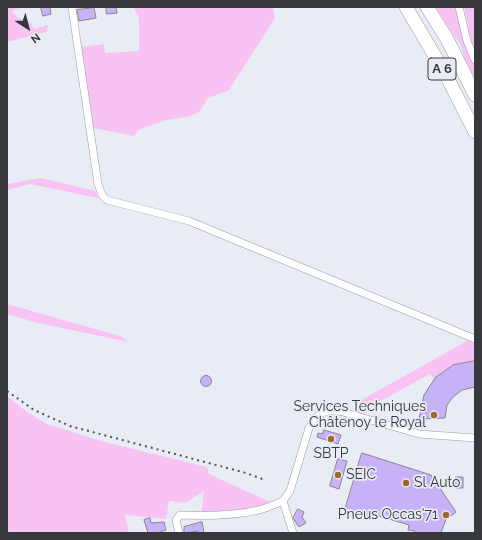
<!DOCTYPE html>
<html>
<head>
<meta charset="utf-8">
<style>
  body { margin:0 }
  #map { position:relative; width:482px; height:540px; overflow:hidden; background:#e8ecf4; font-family:Raleway,sans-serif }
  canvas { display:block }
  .frame { position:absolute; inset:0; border:8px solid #36383b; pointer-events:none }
  .north { position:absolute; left:8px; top:8px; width:40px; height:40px; -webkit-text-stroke:3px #e8ecf4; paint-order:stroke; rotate:144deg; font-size:11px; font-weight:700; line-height:16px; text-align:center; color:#36383b }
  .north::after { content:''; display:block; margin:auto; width:14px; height:18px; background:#36383b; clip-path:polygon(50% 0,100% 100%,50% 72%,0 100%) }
</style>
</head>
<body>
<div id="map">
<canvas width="482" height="540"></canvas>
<div class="frame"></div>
<div class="north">N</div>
</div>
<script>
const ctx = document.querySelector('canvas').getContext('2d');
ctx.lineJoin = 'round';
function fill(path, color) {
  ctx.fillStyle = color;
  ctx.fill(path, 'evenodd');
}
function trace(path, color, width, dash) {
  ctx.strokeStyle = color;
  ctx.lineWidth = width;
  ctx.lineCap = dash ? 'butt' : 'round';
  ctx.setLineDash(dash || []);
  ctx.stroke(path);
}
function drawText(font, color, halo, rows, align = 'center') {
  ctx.font = font + ' Raleway,sans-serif';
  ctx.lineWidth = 3.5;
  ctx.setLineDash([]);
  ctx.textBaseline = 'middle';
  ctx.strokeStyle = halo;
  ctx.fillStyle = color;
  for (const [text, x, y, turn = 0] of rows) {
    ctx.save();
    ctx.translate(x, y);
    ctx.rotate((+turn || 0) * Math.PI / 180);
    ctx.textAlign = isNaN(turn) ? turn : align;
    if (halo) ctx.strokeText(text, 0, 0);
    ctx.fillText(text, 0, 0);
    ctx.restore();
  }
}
fill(new Path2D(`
  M 7,7 L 22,7 L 12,11 L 18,18 L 30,22 L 34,29 L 48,25 L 47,32 L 7,42 Z
  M 133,7 L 273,7 L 275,18 L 229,90 L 208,98 L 199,112 L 188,117 L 166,120 L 138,130 L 134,136 L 93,128 L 81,47 L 104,44 L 105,53 L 139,51 L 139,18 Z
  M 435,7 L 455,7 L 469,55 L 475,66 L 475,79 L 464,58 L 462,47 Z
  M 464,7 L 475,7 L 475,44 L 472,45 Z
  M 41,178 L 95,191 L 98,198 L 30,184 L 7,190 L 7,184 Z
  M 7,304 L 120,336 L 129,342 L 38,323 L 7,314 Z
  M 468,338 L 475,341 L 475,361 L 453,365 L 434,379 L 430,374 L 366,409 L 365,414 L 355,411 L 358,402 L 465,342 Z
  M 7,396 L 27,412 L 47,424 L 101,441 L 207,467 L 209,474 L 270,502 L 251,509 L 201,514 L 204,491 L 185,503 L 169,501 L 166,519 L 125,515 L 129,533 L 7,533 Z`), '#f8c3f3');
const building = new Path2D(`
  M 41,7 L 50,7 L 51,14 L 43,16 Z
  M 106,7 L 116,7 L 117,13 L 107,14 Z
  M 94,8 L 96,18 L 79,21 L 77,10 Z
  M 475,361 L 475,387 L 462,390 L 453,397 L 447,405 L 445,418 L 419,419 L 424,395 L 435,378 L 453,365 Z
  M200.5 381a5.5 5.5 0 1 1 11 0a5.5 5.5 0 1 1-11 0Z
  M 324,430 L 341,435 L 338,444 L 317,437 L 318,433 L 322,434 Z
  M 362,453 L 431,475 L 456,512 L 451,516 L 450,514 L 446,519 L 441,533 L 415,533 L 415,531 L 408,530 L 409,525 L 372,514 L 371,518 L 345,510 Z
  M 338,459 L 347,461 L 339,489 L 330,486 Z
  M 456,477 L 463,477 L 463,488 L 456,488 Z
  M 298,509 L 304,512 L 302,517 L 306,523 L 299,527 L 293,518 Z
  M 150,518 L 151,523 L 164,522 L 166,530 L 157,533 L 148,533 L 144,520 Z
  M 202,522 L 204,533 L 198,533 L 198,531 L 184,533 L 184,527 Z`);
fill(building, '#c7b1f7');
trace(building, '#89878f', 1);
const minor = new Path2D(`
  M 459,7 L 467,41 L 475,60
  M 72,8 L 98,184 L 102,195 L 107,200 L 189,221 L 475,339
  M 179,533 L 176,520 L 180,515 C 206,516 233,516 259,510 C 267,508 275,504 283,501
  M 293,533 L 283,501 L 290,491 L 309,428 L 314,420 L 321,413 L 332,410 L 343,412 L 419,434 L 475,438`);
const motorway = new Path2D(`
  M 406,7 L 446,75 L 475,132
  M 427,7 L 447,39 L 475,95`);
trace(minor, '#9a9da5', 8);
trace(motorway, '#9a9da5', 14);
trace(minor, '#fff', 7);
trace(motorway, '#fff', 13);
trace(new Path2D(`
  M 7,391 L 34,410 L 70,426 L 246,473 L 265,480`), '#525559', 2, [2, 4]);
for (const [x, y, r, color] of [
  [434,415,4,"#a26629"],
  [331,439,4,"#a26629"],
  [338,475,4,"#a26629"],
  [406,483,4,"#a26629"],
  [446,515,4,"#a26629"]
]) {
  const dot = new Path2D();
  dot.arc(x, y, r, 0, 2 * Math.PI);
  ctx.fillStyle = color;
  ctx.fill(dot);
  trace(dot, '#e8ecf4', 1.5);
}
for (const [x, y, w] of [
  [442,69,28]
]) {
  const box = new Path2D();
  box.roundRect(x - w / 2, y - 11, w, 22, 3);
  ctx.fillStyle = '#e8ecf4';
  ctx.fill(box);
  trace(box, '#36383b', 1);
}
drawText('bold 13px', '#36383b', null, [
  ["A 6",442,69]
]);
drawText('14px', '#36383b', '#e8ecf4', [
  ["Services Techniques",426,407],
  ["Châtenoy le Royal",426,423],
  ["SBTP",331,454,"center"],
  ["SEIC",346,475,"left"],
  ["Sl Auto",414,483,"left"],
  ["Pneus Occas'71",438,515]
], 'right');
</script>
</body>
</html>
